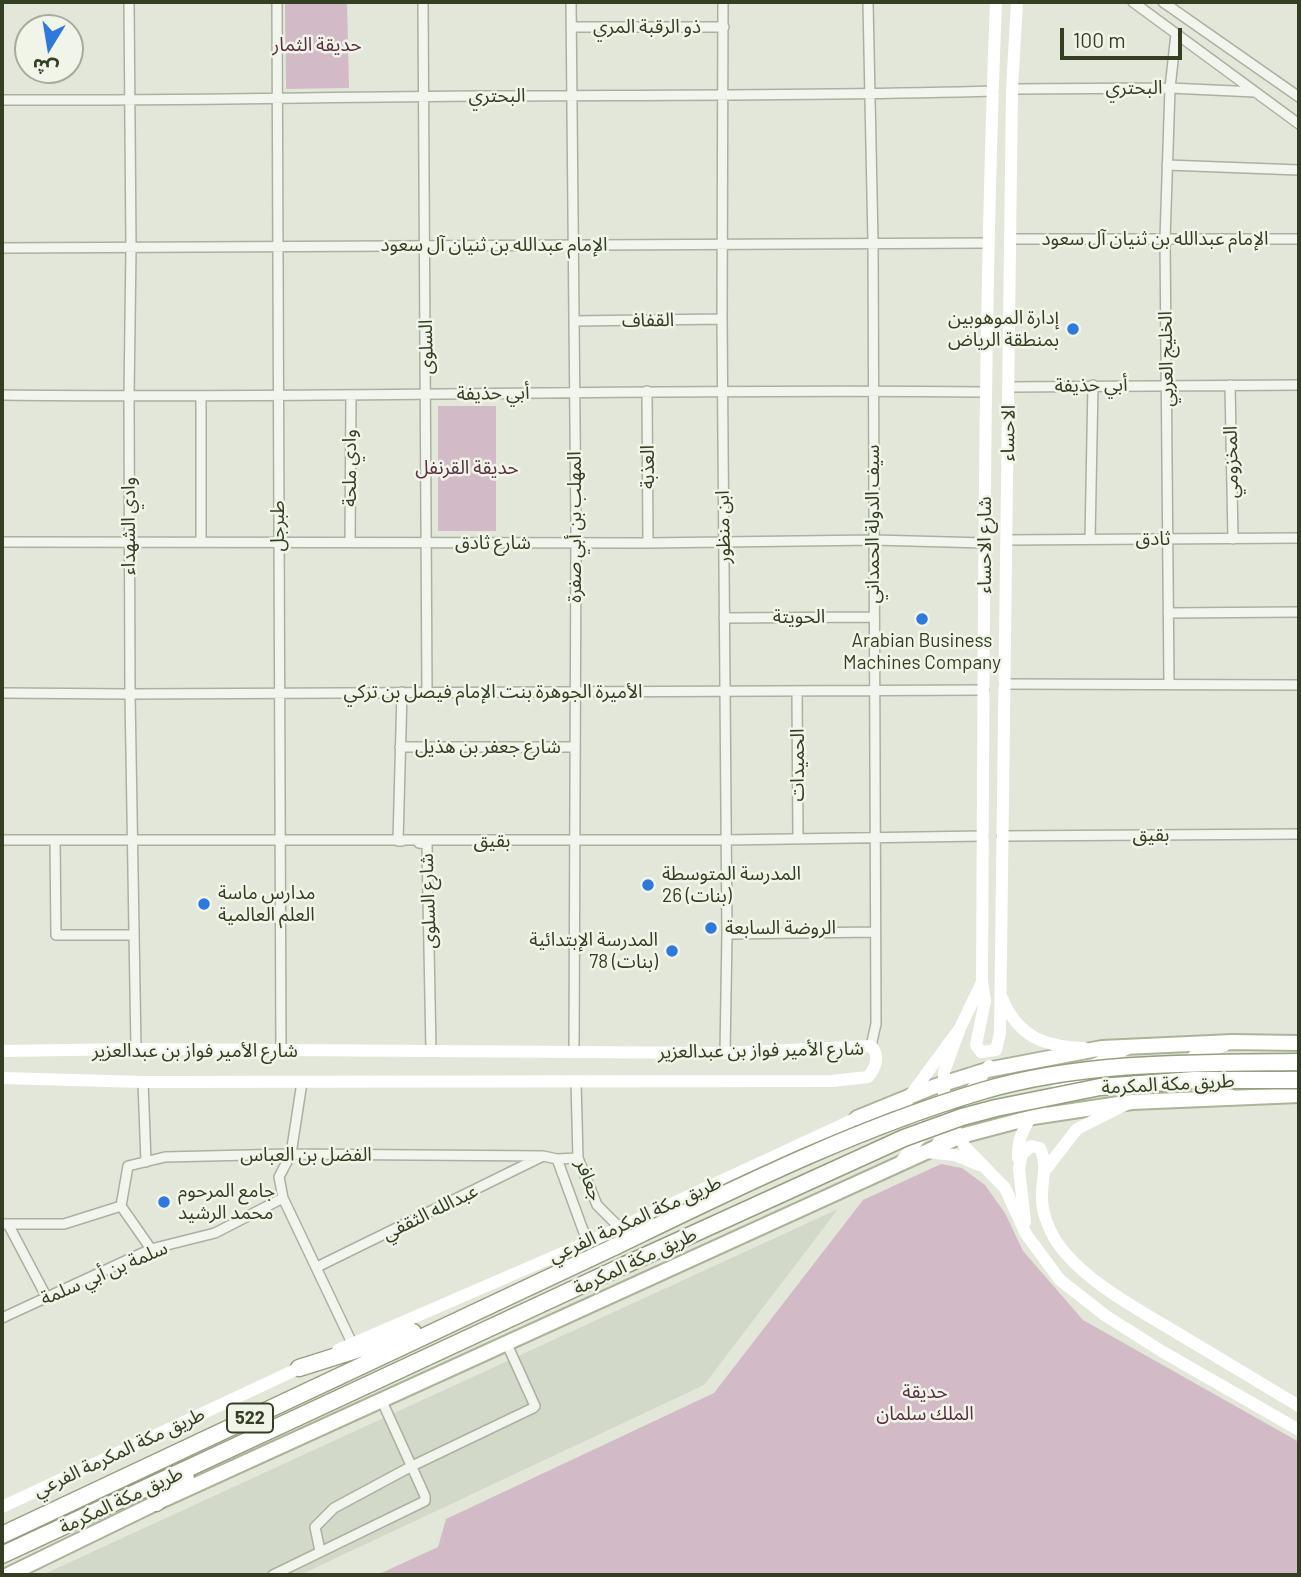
<!DOCTYPE html>
<html>
<head>
<meta charset="utf-8">
<style>
  body { margin:0 }
  #map { position:relative; width:1301px; height:1577px; overflow:hidden; background:#e3e7da; font-family:Barlow,"Noto Sans Arabic",sans-serif }
  canvas { display:block }
  .frame { position:absolute; inset:0; border:4px solid #343e23; pointer-events:none }
  .north { position:absolute; left:14px; top:14px; width:70px; height:70px; box-sizing:border-box; background:#f1f5e9; border:2px solid #a5ac9a; border-radius:50%; rotate:191deg; font-size:19px; font-weight:700; line-height:28px; text-align:center; color:#343e23 }
  .north::after { content:''; display:block; margin:auto; width:24px; height:32px; background:#2f78dc; clip-path:polygon(50% 0,100% 100%,50% 72%,0 100%) }
  .scale { position:absolute; left:1060px; top:28px; width:122px; height:32px; box-sizing:border-box; border:4px solid #343e23; border-top:0; padding-left:9px; font-size:21px; line-height:24px; white-space:nowrap; color:#343e23; -webkit-text-stroke:5px #f1f5e9; paint-order:stroke }
</style>
</head>
<body>
<div id="map">
<canvas width="1301" height="1577"></canvas>
<div class="frame"></div>
<div class="north">ش</div>
<div class="scale">100 m</div>
</div>
<script>
const ctx = document.querySelector('canvas').getContext('2d');
ctx.lineJoin = 'round';
function fill(path, color) {
  ctx.fillStyle = color;
  ctx.fill(path, 'evenodd');
}
function trace(path, color, width, dash) {
  ctx.strokeStyle = color;
  ctx.lineWidth = width;
  ctx.lineCap = dash ? 'butt' : 'round';
  ctx.setLineDash(dash || []);
  ctx.stroke(path);
}
function drawText(font, color, halo, rows, align = 'center') {
  ctx.font = font + ' Barlow,"Noto Sans Arabic",sans-serif';
  ctx.lineWidth = 5;
  ctx.setLineDash([]);
  ctx.textBaseline = 'middle';
  ctx.strokeStyle = halo;
  ctx.fillStyle = color;
  for (const [text, x, y, turn = 0] of rows) {
    ctx.save();
    ctx.translate(x, y);
    ctx.rotate((+turn || 0) * Math.PI / 180);
    ctx.textAlign = isNaN(turn) ? turn : align;
    if (halo) ctx.strokeText(text, 0, 0);
    ctx.fillText(text, 0, 0);
    ctx.restore();
  }
}
fill(new Path2D(`
  M 838,1209 L 704,1385 L 300,1575 L 42,1575 Z`), '#d2d9c8');
fill(new Path2D(`
  M 285,2 L 347,2 L 349,88 L 286,89 Z
  M 438,406 L 496,406 L 496,531 L 438,531 Z
  M 941,1164 L 962,1168 L 985,1185 L 1005,1213 L 1023,1251 L 1083,1320 L 1299,1442 L 1299,1575 L 377,1575 L 438,1547 L 446,1519 L 714,1393 L 863,1200 Z`), '#d2bac7');
const minor = new Path2D(`
  M 129,2 L 131,248 L 129,397 L 130,694 L 136,1049
  M 277,2 L 281,1051
  M 423,2 L 427,692
  M 571,2 L 576,529 L 574,1051
  M 723,2 L 722,319 L 727,934 L 725,1053
  M 868,2 L 873,242 L 876,1024 L 871,1046
  M 1133,2 L 1299,124
  M 1163,2 L 1299,97
  M 571,27 L 724,27
  M 1012,89 L 1170,88 L 1255,92
  M 2,100 C 163,101 323,97 484,96 C 654,95 823,96 993,91
  M 1167,165 L 1299,170
  M 1011,239 L 1299,239
  M 2,248 L 987,243
  M 574,321 L 722,319
  M 1230,385 L 1233,539
  M 1009,387 L 1299,385
  M 647,391 L 648,543
  M 2,395 C 329,399 657,388 985,392
  M 1090,539 L 1093,385
  M 1007,540 L 1299,538
  M 2,542 L 648,543 L 874,540 L 985,543
  M 201,542 L 201,396
  M 350,542 L 351,395
  M 1168,613 L 1299,612
  M 724,618 L 873,617
  M 1004,684 L 1299,685
  M 1169,684 L 1165,239 L 1170,88 L 1176,34
  M 797,691 L 798,839
  M 402,692 L 398,841 L 402,841
  M 2,693 L 130,694 L 984,690
  M 400,747 L 575,747
  M 1002,836 L 1299,834
  M 2,840 L 725,840 L 983,836
  M 55,840 L 56,935 L 133,935
  M 419,843 L 427,844 L 431,1051
  M 727,934 L 874,932
  M 143,1082 L 146,1162
  M 302,1082 L 291,1154 L 279,1177 L 283,1198 L 352,1343
  M 576,1082 L 578,1158 L 597,1205 L 620,1228
  M 557,1159 L 587,1241
  M 2,1224 L 64,1224 L 121,1206
  M 8,1224 L 46,1296
  M 151,1249 L 121,1206 L 128,1166 L 165,1157 L 291,1154 L 543,1156 L 557,1159 L 578,1158
  M 317,1267 L 541,1157
  M 2,1318 L 151,1249 L 215,1233 L 283,1198
  M 320,1551 L 315,1527 L 334,1508 L 412,1466 L 533,1408 L 535,1406 L 506,1342
  M 273,1575 L 425,1501 L 425,1496 L 381,1399`);
const primary = new Path2D(`
  M 857,1118 L 933,1087 L 987,1070 L 1102,1048 L 1232,1042 L 1299,1043
  M 8,1575 L 156,1503 L 961,1136 L 1033,1117 L 1132,1102 L 1299,1095`);
const motorway = new Path2D(`
  M 299,1368 L 413,1332
  M 156,1503 L 186,1478
  M 2,1535 L 614,1247
  M 2,1555 L 625,1265`);
trace(minor, '#abb19f', 12);
trace(primary, '#abb498', 18);
trace(motorway, '#959f80', 19);
trace(minor, '#f2f5ed', 9);
trace(new Path2D(`
  M 996,2 C 983,328 984,655 982,981 L 985,1001 L 976,1045 L 981,1052 L 996,1050 L 1000,1033 L 1012,89 L 1017,2
  M 1002,998 C 1018,1037 1045,1047 1084,1048
  M 960,1028 L 944,1072 L 944,1096 L 947,1115 L 965,1147 L 1005,1188 L 1026,1234 L 1060,1280 L 1106,1316 L 1163,1352 L 1299,1430
  M 1225,1045 L 1194,1056 L 1190,1071 L 1198,1085 L 1232,1096
  M 2,1051 L 136,1049 L 725,1053 L 871,1046 C 880,1055 876,1068 868,1077 L 832,1081 L 143,1082 L 2,1078
  M 910,1096 L 960,1028 L 982,982
  M 890,1104 L 909,1108 L 921,1136 L 901,1162
  M 935,1148 L 963,1102 L 989,1066
  M 926,1152 L 955,1155 L 979,1165
  M 1018,1158 C 1015,1105 1089,1066 1128,1048
  M 1046,1169 L 1077,1129 L 1125,1105
  M 1025,1222 L 1019,1169 L 1022,1154 L 1031,1146 L 1040,1148 C 1048,1165 1042,1178 1042,1195 C 1041,1210 1048,1228 1056,1241 C 1083,1281 1139,1310 1179,1334 C 1219,1358 1259,1382 1299,1406
  M 338,1350 L 611,1232 L 857,1118
  M 2,1507 L 306,1365`), '#fff', 12);
trace(primary, '#fff', 14);
trace(motorway, '#fff', 16);
const motorwayBridge = new Path2D(`
  M 614,1247 C 734,1189 854,1129 982,1091 C 1084,1061 1194,1063 1299,1062
  M 625,1265 L 904,1138 L 962,1117 L 996,1108 L 1100,1087 L 1194,1080 L 1299,1080`);
trace(motorwayBridge, '#959f80', 19, []);
trace(motorwayBridge, '#fff', 16);
for (const [x, y, r, color] of [
  [1073,329,7,"#2f78dc"],
  [922,619,7,"#2f78dc"],
  [648,885,7,"#2f78dc"],
  [204,904,7,"#2f78dc"],
  [711,928,7,"#2f78dc"],
  [672,951,7,"#2f78dc"],
  [164,1202,7,"#2f78dc"]
]) {
  const dot = new Path2D();
  dot.arc(x, y, r, 0, 2 * Math.PI);
  ctx.fillStyle = color;
  ctx.fill(dot);
  trace(dot, '#f1f5e9', 2.5);
}
for (const [x, y, w] of [
  [250,1418,46]
]) {
  const box = new Path2D();
  box.roundRect(x - w / 2, y - 14.5, w, 29, 5);
  ctx.fillStyle = '#f1f5e9';
  ctx.fill(box);
  trace(box, '#343e23', 2);
}
drawText('bold 18px', '#343e23', null, [
  ["522",250,1418]
]);
drawText('19px', '#343e23', '#f1f5e9', [
  ["ذو الرقبة المري",647,27],
  ["البحتري",1134,88],
  ["البحتري",497,96],
  ["الإمام عبدالله بن ثنيان آل سعود",1155,239],
  ["الإمام عبدالله بن ثنيان آل سعود",494,245],
  ["القفاف",648,320,-1],
  ["السلوى",426,347,-91],
  ["الخليج العربي",1166,359,-91],
  ["أبي حذيفة",1091,385,-1],
  ["أبي حذيفة",493,393,-1],
  ["الاحساء",1008,433,-89],
  ["المخزومي",1231,462,-91],
  ["العذبة",648,467,-90],
  ["وادي ملحة",350,468,-90],
  ["سيف الدولة الحمداني",873,524,-90],
  ["وادي الشهداء",129,526,-90],
  ["طبرجل",278,526,-90],
  ["المهلب بن أبي صفرة",575,527,-90],
  ["ابن منظور",723,527,-91],
  ["ثادق",1153,539],
  ["شارع ثادق",493,543],
  ["شارع الاحساء",985,545,-90],
  ["الحويتة",799,617],
  ["الأميرة الجوهرة بنت الإمام فيصل بن تركي",493,692],
  ["شارع جعفر بن هذيل",488,747],
  ["الحميدات",798,765,-90],
  ["بقيق",1151,835],
  ["بقيق",492,841],
  ["شارع السلوى",428,901,-92],
  ["شارع الأمير فواز بن عبدالعزير",761,1050,-1],
  ["شارع الأمير فواز بن عبدالعزير",195,1051],
  ["طريق مكة المكرمة",1168,1084,-3],
  ["الفضل بن العباس",306,1155],
  ["جعافر",589,1180,69],
  ["عبدالله الثقفي",430,1212,-26],
  ["طريق مكة المكرمة الفرعي",635,1219,-24],
  ["طريق مكة المكرمة",635,1261,-25],
  ["سلمة بن أبي سلمة",104,1273,-23],
  ["طريق مكة المكرمة الفرعي",119,1452,-25],
  ["طريق مكة المكرمة",121,1500,-25]
]);
drawText('19px', '#5b2f43', '#f1f5e9', [
  ["حديقة الثمار",317,45],
  ["حديقة القرنفل",467,468],
  ["حديقة",925,1392],
  ["الملك سلمان",925,1414]
]);
drawText('19px', '#343e23', '#f1f5e9', [
  ["إدارة الموهوبين",1059,318,"right"],
  ["بمنطقة الرياض",1059,340,"right"],
  ["Arabian Business",922,641,"center"],
  ["Machines Company",922,663,"center"],
  ["المدرسة المتوسطة",662,874],
  ["26 (بنات)",662,896],
  ["مدارس ماسة",218,893],
  ["العلم العالمية",218,915],
  ["الروضة السابعة",725,928],
  ["المدرسة الإبتدائية",658,940,"right"],
  ["78 (بنات)",658,962,"right"],
  ["جامع المرحوم",178,1191],
  ["محمد الرشيد",178,1213]
], 'left');
</script>
</body>
</html>
